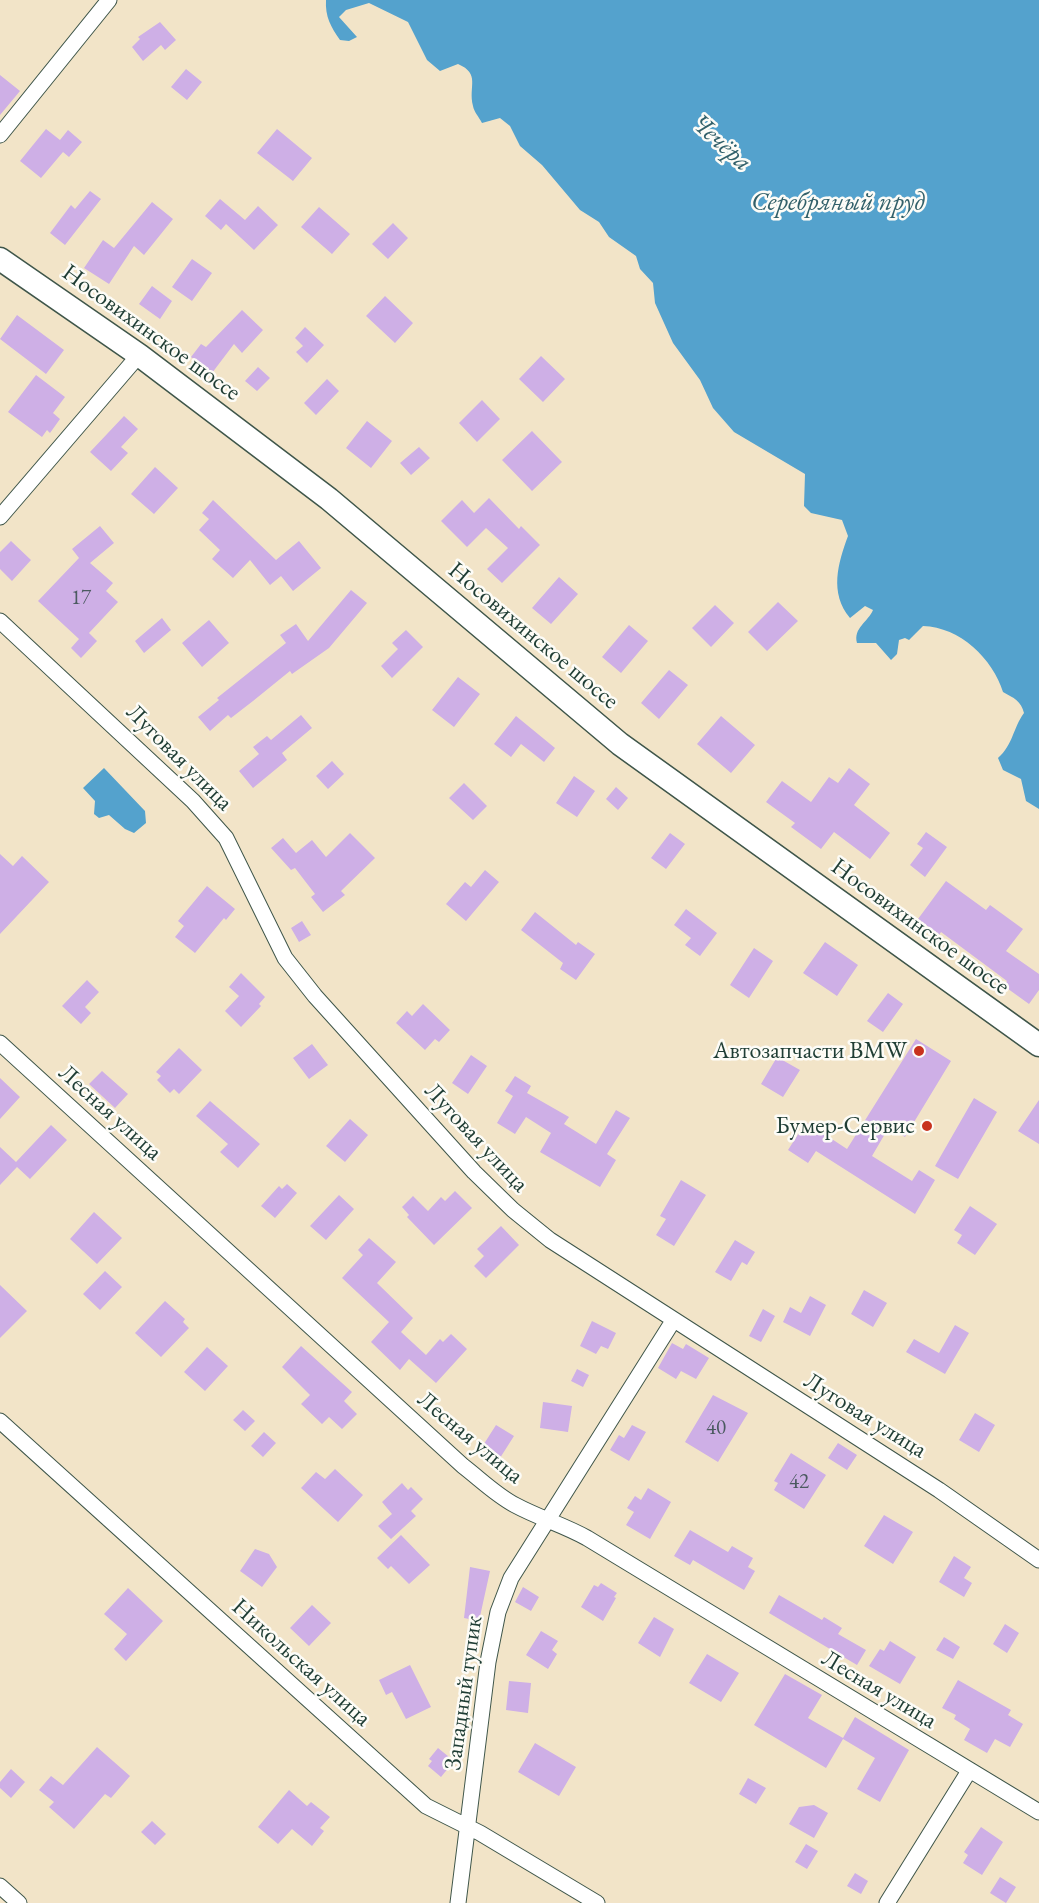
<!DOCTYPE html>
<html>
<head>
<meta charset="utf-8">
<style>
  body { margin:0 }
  canvas { display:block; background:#f2e4c8 }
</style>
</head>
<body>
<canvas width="1039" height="1903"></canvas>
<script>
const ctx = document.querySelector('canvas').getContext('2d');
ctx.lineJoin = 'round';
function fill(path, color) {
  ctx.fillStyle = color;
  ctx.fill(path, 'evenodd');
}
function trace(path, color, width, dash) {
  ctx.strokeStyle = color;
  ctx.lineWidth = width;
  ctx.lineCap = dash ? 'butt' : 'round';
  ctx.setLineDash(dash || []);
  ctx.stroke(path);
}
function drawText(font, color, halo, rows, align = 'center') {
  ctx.font = font + ' "EB Garamond",serif';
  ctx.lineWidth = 5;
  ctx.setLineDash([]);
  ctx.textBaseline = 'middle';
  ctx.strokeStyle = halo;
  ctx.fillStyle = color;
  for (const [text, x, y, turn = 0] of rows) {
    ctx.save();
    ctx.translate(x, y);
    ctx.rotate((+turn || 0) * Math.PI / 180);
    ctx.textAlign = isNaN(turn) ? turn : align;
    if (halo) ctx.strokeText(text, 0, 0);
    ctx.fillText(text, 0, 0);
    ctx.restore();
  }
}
fill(new Path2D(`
  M 326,0 L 1039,0 L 1039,809 L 1026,801 L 1021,779 L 1003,770 L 998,758 C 1013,745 1013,728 1024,713 C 1021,701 1014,698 1003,692 C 993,659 960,627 923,626 L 909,640 L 905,638 L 899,640 L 897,654 L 891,660 L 876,643 L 857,643 C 853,628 868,622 873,610 L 865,606 L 850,618 C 829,593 838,563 848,536 L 842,520 L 811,513 L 804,506 L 805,474 L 734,432 L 713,408 L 700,380 L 673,343 L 655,303 L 653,283 L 640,269 L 636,256 L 609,237 L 599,222 L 580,210 L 542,165 L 520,146 L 510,126 L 500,118 L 482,123 C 479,117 474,112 473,106 C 468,86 481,74 458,64 L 440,71 L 427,60 L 408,22 L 369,3 L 346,10 L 339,17 L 357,37 L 349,41 L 340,40 C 331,27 325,17 326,0 Z
  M 104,768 L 145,811 L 146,823 L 134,833 L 125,829 L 109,815 L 99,818 L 94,814 L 95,801 L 83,788 Z`), '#54a2cd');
fill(new Path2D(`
  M 160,22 L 176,40 L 165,50 L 161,45 L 143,61 L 132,47 L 140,39 L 138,37 Z
  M 186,69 L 202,82 L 187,100 L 171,87 Z
  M 0,75 L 20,91 L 0,115 Z
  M 46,129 L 60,140 L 68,130 L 82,142 L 69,157 L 63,152 L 41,178 L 20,161 Z
  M 277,129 L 312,158 L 293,181 L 257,153 Z
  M 90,191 L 101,199 L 65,245 L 50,233 L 71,205 L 75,209 Z
  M 220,199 L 245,220 L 258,206 L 278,225 L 254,250 L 226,224 L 221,230 L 205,216 Z
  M 152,202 L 173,219 L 144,255 L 134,246 L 109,284 L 84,268 L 103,240 L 114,248 Z
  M 319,207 L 350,234 L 332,254 L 301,227 Z
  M 393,223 L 408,238 L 388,259 L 372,244 Z
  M 192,259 L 212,273 L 192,301 L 172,287 Z
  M 152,286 L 172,301 L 160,319 L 139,304 Z
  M 385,296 L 413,323 L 395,343 L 366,316 Z
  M 242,310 L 263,330 L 242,353 L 234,344 L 212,373 L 191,357 L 201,344 L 206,347 Z
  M 17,315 L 64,350 L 46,374 L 0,339 Z
  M 305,327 L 324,345 L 307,363 L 296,352 L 303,346 L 295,338 Z
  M 541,356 L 565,379 L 543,402 L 519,379 Z
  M 258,367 L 270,378 L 257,391 L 245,381 Z
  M 36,375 L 65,397 L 53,413 L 60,419 L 50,433 L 47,430 L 42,437 L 8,412 Z
  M 327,379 L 339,391 L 316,415 L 304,403 Z
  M 482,400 L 500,419 L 477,442 L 459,423 Z
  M 124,416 L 138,429 L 121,447 L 128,453 L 111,471 L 90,452 Z
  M 367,421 L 392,441 L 371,468 L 346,448 Z
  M 532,431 L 562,462 L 532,491 L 502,460 Z
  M 419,447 L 430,458 L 411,475 L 400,463 Z
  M 155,467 L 178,488 L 154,514 L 131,494 Z
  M 489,498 L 519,529 L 521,526 L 540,545 L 502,583 L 487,569 L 508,548 L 486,528 L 467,547 L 441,521 L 462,500 L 474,513 Z
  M 213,500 L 276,560 L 299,541 L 321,568 L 293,591 L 281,576 L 270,585 L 250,560 L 233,578 L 212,559 L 220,550 L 199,530 L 209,519 L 202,513 Z
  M 100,526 L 114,543 L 90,563 L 113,583 L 106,591 L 118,602 L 89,633 L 97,641 L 81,658 L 71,648 L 79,639 L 38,601 L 79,558 L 72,549 Z
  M 11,541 L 31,560 L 12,581 L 0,569 L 0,552 Z
  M 559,577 L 578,594 L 551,624 L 532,608 Z
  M 351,590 L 367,603 L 329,648 L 292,674 L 290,671 L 253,701 L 231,718 L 228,715 L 210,731 L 198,717 L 219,700 L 217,698 L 286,643 L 280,635 L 296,624 L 308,641 Z
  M 778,602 L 798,621 L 767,651 L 748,632 Z
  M 715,605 L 734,623 L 711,647 L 692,628 Z
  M 162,618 L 171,630 L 144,653 L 135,641 Z
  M 209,620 L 229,643 L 202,667 L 182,643 Z
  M 629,625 L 648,641 L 621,673 L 602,657 Z
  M 406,630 L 423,647 L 392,678 L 381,666 L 398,649 L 392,643 Z
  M 669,670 L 688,685 L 659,719 L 641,703 Z
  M 458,677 L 480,694 L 454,727 L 432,710 Z
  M 301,715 L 312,728 L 282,753 L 287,760 L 253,788 L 239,771 L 259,754 L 253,747 L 267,736 L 271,740 Z
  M 516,716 L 555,748 L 544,762 L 521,744 L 511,757 L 494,744 Z
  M 721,716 L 755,745 L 731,773 L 697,744 Z
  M 332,761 L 344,774 L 328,789 L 316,776 Z
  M 849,768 L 870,784 L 854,805 L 890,833 L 870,859 L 834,832 L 821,849 L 791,827 L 795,823 L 766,802 L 782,781 L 811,802 L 829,777 L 838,783 Z
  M 574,776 L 595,791 L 577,817 L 556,803 Z
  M 464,783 L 487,806 L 473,820 L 449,798 Z
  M 616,787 L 628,798 L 618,810 L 606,799 Z
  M 926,832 L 947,847 L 925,877 L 910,865 L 923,848 L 917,844 Z
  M 350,833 L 375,858 L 341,891 L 345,895 L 323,912 L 311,897 L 315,894 L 295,868 L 291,870 L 271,848 L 283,838 L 296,853 L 312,840 L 326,857 Z
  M 670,833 L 685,844 L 666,869 L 651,858 Z
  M 0,854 L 13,866 L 22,856 L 49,882 L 0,934 Z
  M 485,870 L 499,882 L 466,921 L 446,904 L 465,882 L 471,887 Z
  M 946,881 L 986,910 L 990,905 L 1023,929 L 1006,951 L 1039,974 L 1039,990 L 1029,1004 L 1004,986 L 1007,981 L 941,932 L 939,935 L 918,919 Z
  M 207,886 L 235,909 L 226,920 L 224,918 L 195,953 L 175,937 L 184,926 L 178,921 Z
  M 686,909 L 717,933 L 700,956 L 685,945 L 691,938 L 674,925 Z
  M 535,912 L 576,945 L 578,942 L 595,954 L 576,980 L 560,969 L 563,963 L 521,930 Z
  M 302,921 L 311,935 L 299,942 L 291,928 Z
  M 825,942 L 858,965 L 837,996 L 803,973 Z
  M 754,948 L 773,961 L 749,998 L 730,985 Z
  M 241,973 L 265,997 L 259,1004 L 261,1006 L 241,1027 L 225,1011 L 239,996 L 229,987 Z
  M 87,980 L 99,992 L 85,1007 L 91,1013 L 81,1024 L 62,1006 Z
  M 888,993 L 903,1004 L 883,1032 L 867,1021 Z
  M 423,1004 L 450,1030 L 439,1042 L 435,1039 L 425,1050 L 396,1023 L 407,1011 L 412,1016 Z
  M 916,1039 L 951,1061 L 905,1137 L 889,1127 L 872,1156 L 912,1181 L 919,1170 L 935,1180 L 915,1214 L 816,1151 L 808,1163 L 788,1150 L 806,1122 L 847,1149 Z
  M 312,1044 L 328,1065 L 309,1079 L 293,1058 Z
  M 179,1048 L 202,1070 L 179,1094 L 174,1089 L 170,1093 L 157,1080 L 161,1076 L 156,1072 Z
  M 471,1055 L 487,1066 L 468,1094 L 452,1083 Z
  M 777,1057 L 800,1070 L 783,1097 L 761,1084 Z
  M 102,1071 L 128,1094 L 115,1108 L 89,1084 Z
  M 515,1076 L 531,1086 L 527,1093 L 569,1117 L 564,1124 L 596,1144 L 616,1110 L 630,1118 L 607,1154 L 616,1160 L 600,1187 L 540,1152 L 551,1133 L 526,1117 L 515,1134 L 497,1123 L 513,1096 L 505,1091 Z
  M 0,1078 L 20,1097 L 0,1119 Z
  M 974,1098 L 997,1112 L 958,1179 L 935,1166 Z
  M 1039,1100 L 1039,1144 L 1018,1131 Z
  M 210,1101 L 260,1144 L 238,1168 L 220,1152 L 228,1144 L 196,1116 Z
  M 350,1119 L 368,1135 L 345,1162 L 326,1146 Z
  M 51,1125 L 67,1140 L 30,1179 L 17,1167 L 0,1185 L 0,1147 L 16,1162 Z
  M 681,1180 L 706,1195 L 674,1246 L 656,1235 L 666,1219 L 660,1216 Z
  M 287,1184 L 297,1193 L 275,1218 L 261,1206 L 279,1186 L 282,1189 Z
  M 455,1191 L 472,1208 L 434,1245 L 407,1217 L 409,1215 L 402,1207 L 413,1196 L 428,1211 L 441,1197 L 445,1201 Z
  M 339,1195 L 354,1209 L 326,1240 L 310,1226 Z
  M 970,1206 L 997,1224 L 975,1255 L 957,1243 L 962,1235 L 954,1230 Z
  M 94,1212 L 122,1238 L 97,1264 L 70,1239 Z
  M 501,1226 L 519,1245 L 486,1278 L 474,1266 L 484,1256 L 477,1249 Z
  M 369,1238 L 396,1262 L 377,1283 L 413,1318 L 401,1332 L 426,1355 L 440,1339 L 443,1342 L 451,1334 L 467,1349 L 436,1383 L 409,1359 L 400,1370 L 371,1342 L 389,1322 L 342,1278 L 363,1255 L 358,1250 Z
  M 735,1240 L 755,1252 L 747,1265 L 742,1262 L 731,1281 L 715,1272 Z
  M 105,1271 L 122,1287 L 100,1310 L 83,1294 Z
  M 0,1285 L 27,1311 L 0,1338 Z
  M 864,1290 L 887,1303 L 873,1327 L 851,1314 Z
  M 810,1296 L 826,1305 L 810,1336 L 783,1322 L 790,1307 L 801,1313 Z
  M 165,1301 L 185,1319 L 183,1322 L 189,1328 L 161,1357 L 135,1333 Z
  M 763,1309 L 775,1316 L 761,1342 L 749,1336 Z
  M 592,1321 L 616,1333 L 608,1349 L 601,1346 L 596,1354 L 580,1346 Z
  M 955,1325 L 969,1333 L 945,1374 L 906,1352 L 914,1339 L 939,1353 Z
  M 672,1343 L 683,1349 L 686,1344 L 709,1358 L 696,1379 L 681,1371 L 676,1379 L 658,1368 Z
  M 301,1346 L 352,1392 L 344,1401 L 357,1414 L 342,1429 L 329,1417 L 322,1424 L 301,1404 L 310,1395 L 282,1367 Z
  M 207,1347 L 228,1366 L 205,1391 L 184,1372 Z
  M 577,1369 L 589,1375 L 583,1387 L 571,1381 Z
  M 713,1395 L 748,1413 L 718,1462 L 685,1442 Z
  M 543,1402 L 572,1406 L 568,1432 L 540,1428 Z
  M 243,1410 L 255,1421 L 245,1431 L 233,1420 Z
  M 975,1413 L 995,1425 L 979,1452 L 959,1440 Z
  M 496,1425 L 514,1436 L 500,1458 L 482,1447 Z
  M 632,1425 L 646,1432 L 629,1461 L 610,1450 L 619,1435 L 624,1438 Z
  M 264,1432 L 276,1443 L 263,1457 L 251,1446 Z
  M 838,1443 L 857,1455 L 847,1470 L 828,1458 Z
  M 791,1453 L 826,1475 L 804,1509 L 774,1490 L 778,1483 L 774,1481 Z
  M 335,1469 L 363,1495 L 338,1522 L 301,1488 L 316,1472 L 325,1479 Z
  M 402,1483 L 408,1490 L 411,1487 L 423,1499 L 411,1511 L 416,1516 L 391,1539 L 378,1526 L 392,1514 L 382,1502 Z
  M 648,1488 L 671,1502 L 650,1539 L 626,1525 L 634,1512 L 627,1508 L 635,1496 L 641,1500 Z
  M 884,1515 L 913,1532 L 893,1564 L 864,1546 Z
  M 690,1530 L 728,1552 L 732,1546 L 753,1558 L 748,1567 L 755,1571 L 744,1590 L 693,1560 L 690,1565 L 674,1556 Z
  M 401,1535 L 430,1565 L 409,1584 L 391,1566 L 388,1569 L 377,1558 Z
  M 255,1549 L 269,1554 L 277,1567 L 262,1587 L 240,1571 Z
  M 954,1556 L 971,1567 L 964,1578 L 972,1583 L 964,1597 L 939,1582 Z
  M 470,1567 L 490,1571 L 479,1621 L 464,1618 Z
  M 601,1583 L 617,1593 L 614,1597 L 616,1598 L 603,1621 L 581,1607 L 594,1585 L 598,1587 Z
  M 523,1587 L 539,1597 L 531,1611 L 515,1602 Z
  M 128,1588 L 163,1621 L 126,1661 L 114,1649 L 127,1634 L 104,1614 Z
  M 779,1595 L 822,1620 L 824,1617 L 842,1628 L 838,1634 L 866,1650 L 857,1665 L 769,1613 Z
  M 312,1605 L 331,1623 L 309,1646 L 290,1628 Z
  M 654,1617 L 674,1629 L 660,1657 L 638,1643 Z
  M 1005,1624 L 1019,1633 L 1007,1653 L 993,1644 Z
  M 541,1631 L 558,1641 L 552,1650 L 557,1654 L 548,1669 L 526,1655 Z
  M 944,1637 L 960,1647 L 953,1659 L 936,1650 Z
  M 890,1641 L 916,1657 L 900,1684 L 869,1666 L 880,1649 L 884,1651 Z
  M 707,1654 L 739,1673 L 721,1702 L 689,1683 Z
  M 410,1665 L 431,1707 L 406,1719 L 392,1692 L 386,1695 L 379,1680 Z
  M 785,1674 L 822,1695 L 808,1718 L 843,1738 L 855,1717 L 909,1750 L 880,1802 L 857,1789 L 875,1758 L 843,1739 L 826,1768 L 754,1725 Z
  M 958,1680 L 1011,1710 L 1008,1715 L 1023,1724 L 1010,1747 L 995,1739 L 987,1753 L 964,1740 L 970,1729 L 954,1719 L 956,1715 L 942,1708 Z
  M 509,1681 L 531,1683 L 528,1713 L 506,1710 Z
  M 535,1743 L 576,1767 L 559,1796 L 518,1772 Z
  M 97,1747 L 130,1776 L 111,1798 L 105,1794 L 74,1829 L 49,1807 L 54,1802 L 39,1790 L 51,1776 L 63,1785 Z
  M 438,1748 L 454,1761 L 441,1777 L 428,1766 L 432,1761 L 429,1759 Z
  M 11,1769 L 25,1782 L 11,1798 L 0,1788 L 0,1782 Z
  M 748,1778 L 766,1788 L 756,1804 L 739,1794 Z
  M 289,1790 L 307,1806 L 311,1802 L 330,1817 L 320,1828 L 324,1831 L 312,1846 L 292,1829 L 278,1844 L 258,1827 Z
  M 814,1805 L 828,1813 L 814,1838 L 789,1824 L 799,1807 Z
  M 152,1821 L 166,1834 L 155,1845 L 141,1832 Z
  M 981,1827 L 1003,1842 L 982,1875 L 963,1863 L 968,1855 L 964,1852 Z
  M 806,1844 L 818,1851 L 807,1869 L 795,1862 Z
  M 855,1873 L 868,1881 L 861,1894 L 847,1886 Z
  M 1000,1877 L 1016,1887 L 1006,1903 L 990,1893 Z`), '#ceafe6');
const street = new Path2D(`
  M 0,135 L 109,0
  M 0,517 L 139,355
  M 0,621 L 193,801 L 226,838 L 285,958 L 315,996 L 474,1172 L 513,1210 L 550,1240 L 939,1490 L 1039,1560
  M 0,1043 L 463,1466 C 480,1479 496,1495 515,1505 C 539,1518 564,1525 587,1538 L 1039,1812
  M 0,1421 L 426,1806 L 480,1833 L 597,1903
  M 0,1886 L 19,1903
  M 458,1903 L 488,1662 L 498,1612 L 511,1578 L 673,1321
  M 887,1903 L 969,1771`);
const secondary = new Path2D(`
  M 0,259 L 139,355 L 329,499 L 620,744 L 1039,1045`);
trace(street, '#3f564a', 17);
trace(secondary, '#3f564a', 25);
trace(street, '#fff', 15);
trace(secondary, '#fff', 22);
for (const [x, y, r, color] of [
  [919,1051,6,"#c8321e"],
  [927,1126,6,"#c8321e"]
]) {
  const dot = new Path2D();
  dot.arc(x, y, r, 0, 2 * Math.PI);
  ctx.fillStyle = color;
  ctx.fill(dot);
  trace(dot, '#fdfcf7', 2);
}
drawText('21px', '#4b5a60', null, [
  ["17",81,598],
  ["40",716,1428],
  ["42",799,1482]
]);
drawText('24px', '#1f3d34', '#fdfcf7', [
  ["Носовихинское шоссе",151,333,36],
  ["Носовихинское шоссе",533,636,40],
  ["Луговая улица",179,758,45],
  ["Носовихинское шоссе",920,927,36],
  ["Лесная улица",110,1113,42],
  ["Луговая улица",476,1138,47],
  ["Луговая улица",865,1416,32],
  ["Лесная улица",470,1438,40],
  ["Никольская улица",301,1663,42],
  ["Лесная улица",879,1690,31],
  ["Западный тупик",464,1693,-82]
]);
drawText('24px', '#1f3d34', '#fdfcf7', [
  ["Автозапчасти BMW",907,1051],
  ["Бумер-Сервис",915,1126]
], 'right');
drawText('italic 26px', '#32606a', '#fdfcf7', [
  ["Чечёра",721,143,42],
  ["Серебряный пруд",838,203]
]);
</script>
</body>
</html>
